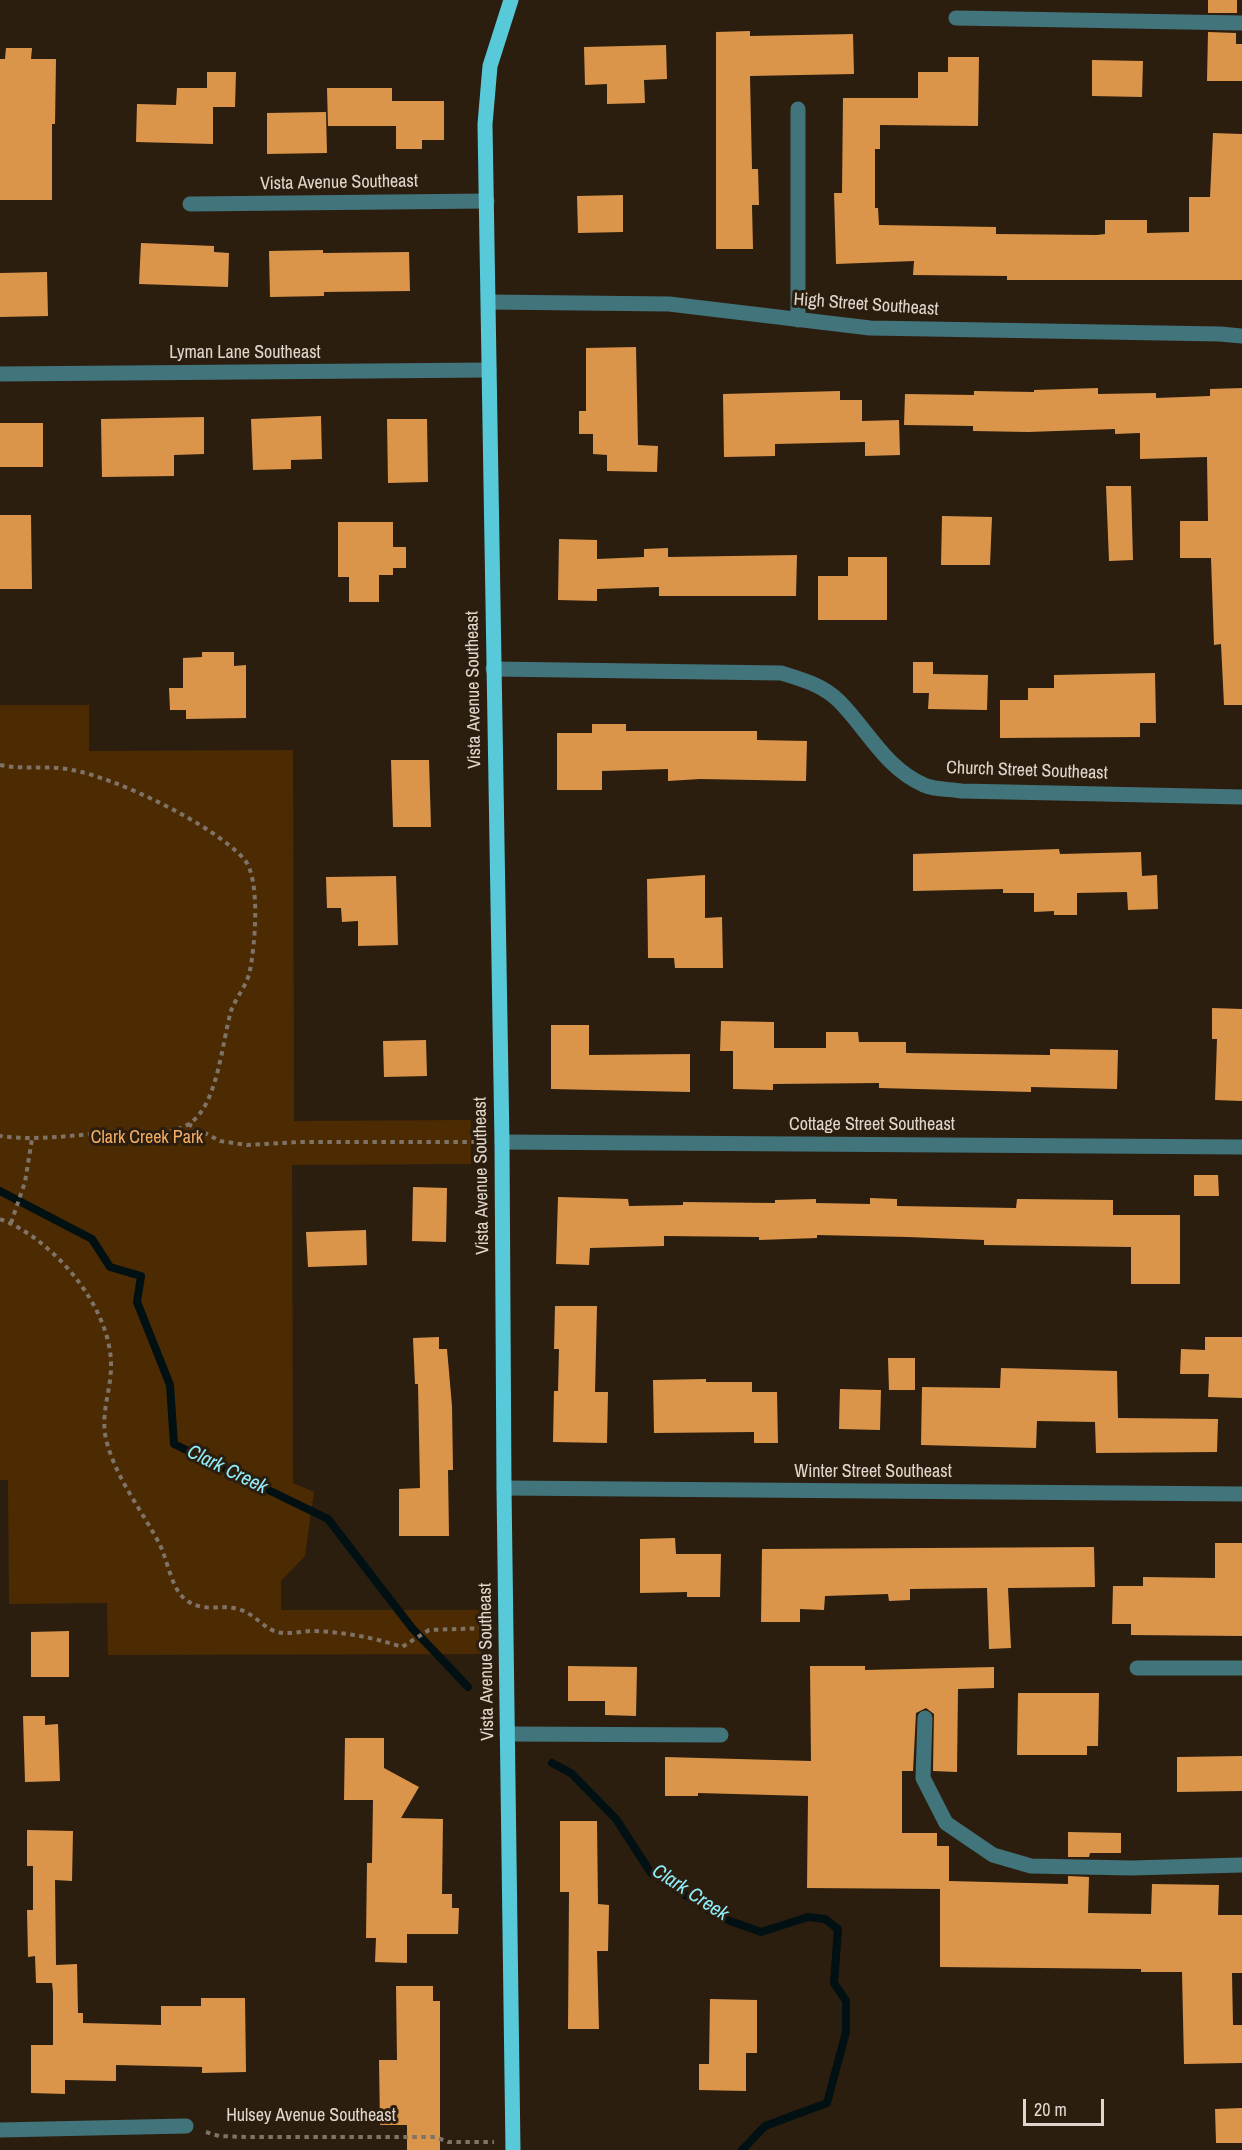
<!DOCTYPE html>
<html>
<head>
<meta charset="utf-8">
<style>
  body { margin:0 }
  #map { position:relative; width:1242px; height:2150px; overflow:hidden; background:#2c1e0f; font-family:"Archivo Narrow",sans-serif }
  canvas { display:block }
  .scale { position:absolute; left:1023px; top:2099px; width:81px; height:27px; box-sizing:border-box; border:3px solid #e1d6cd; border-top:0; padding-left:8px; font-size:18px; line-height:21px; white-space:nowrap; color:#e1d6cd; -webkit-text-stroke:4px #2c1e0f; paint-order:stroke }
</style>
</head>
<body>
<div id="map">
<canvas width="1242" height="2150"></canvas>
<div class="scale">20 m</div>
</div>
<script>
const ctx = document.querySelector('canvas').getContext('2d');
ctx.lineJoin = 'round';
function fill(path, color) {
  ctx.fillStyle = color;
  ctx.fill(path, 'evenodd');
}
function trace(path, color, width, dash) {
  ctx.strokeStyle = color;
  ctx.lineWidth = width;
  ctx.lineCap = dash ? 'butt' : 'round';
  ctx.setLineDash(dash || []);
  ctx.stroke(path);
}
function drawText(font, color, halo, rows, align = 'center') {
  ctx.font = font + ' "Archivo Narrow",sans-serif';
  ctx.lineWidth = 6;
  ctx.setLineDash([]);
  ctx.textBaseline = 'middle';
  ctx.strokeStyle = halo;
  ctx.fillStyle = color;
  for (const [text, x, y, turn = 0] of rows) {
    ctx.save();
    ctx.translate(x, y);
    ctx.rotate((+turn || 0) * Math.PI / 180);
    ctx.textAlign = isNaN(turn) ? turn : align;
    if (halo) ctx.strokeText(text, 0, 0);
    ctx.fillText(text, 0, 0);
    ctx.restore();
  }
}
fill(new Path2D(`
  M 0,705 L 89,705 L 89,751 L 293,750 L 294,1121 L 471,1120 L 471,1164 L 292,1165 L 293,1483 L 314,1492 L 305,1556 L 281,1581 L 281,1610 L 482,1610 L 482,1654 L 108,1655 L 107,1603 L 9,1604 L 8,1480 L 0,1480 Z`), '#4c2b03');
trace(new Path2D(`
  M 0,1191 L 92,1239 L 110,1267 L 141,1276 L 137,1302 L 170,1385 L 174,1444 L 328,1519 L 412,1628 L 468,1687
  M 552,1763 L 571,1773 L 616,1819 L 651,1873 L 719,1917 L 761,1932 L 808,1917 L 825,1919 L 838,1929 L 834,1983 L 846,2001 L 846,2032 L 827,2103 L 765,2126 L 742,2150`), '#011013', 8);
fill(new Path2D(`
  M 1208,0 L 1237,0 L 1237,13 L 1208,13 Z
  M 750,31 L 750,36 L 853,34 L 854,74 L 750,76 L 752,169 L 758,169 L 759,205 L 752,205 L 753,249 L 716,249 L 716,32 Z
  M 1208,32 L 1236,33 L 1236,44 L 1242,44 L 1242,81 L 1207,81 Z
  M 666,45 L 667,79 L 644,80 L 645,103 L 607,104 L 607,84 L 585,85 L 584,47 Z
  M 6,48 L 32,48 L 31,59 L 56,59 L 55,124 L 52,124 L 52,200 L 0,200 L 0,59 L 5,59 Z
  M 948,57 L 979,57 L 978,126 L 880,125 L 880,149 L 875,149 L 875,208 L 878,208 L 879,225 L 996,227 L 996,234 L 1097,235 L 1105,234 L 1105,220 L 1147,220 L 1147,233 L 1189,232 L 1189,197 L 1210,197 L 1213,133 L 1242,134 L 1242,280 L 1007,280 L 1007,276 L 913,275 L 914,261 L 836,264 L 834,193 L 842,193 L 843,98 L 918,98 L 918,72 L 948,72 Z
  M 1092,60 L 1143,61 L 1142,97 L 1092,96 Z
  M 207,72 L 236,72 L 235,107 L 213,107 L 213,144 L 136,142 L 137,104 L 176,105 L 177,88 L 207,88 Z
  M 327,88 L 392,88 L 392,101 L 444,101 L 444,140 L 422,140 L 422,149 L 396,149 L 396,126 L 328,126 Z
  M 326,112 L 327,153 L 267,154 L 267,113 Z
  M 623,195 L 623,232 L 578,233 L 577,196 Z
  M 141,243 L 214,246 L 214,252 L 229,253 L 228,287 L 139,284 Z
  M 323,250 L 323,253 L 409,252 L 410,291 L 324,292 L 324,296 L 270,297 L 269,251 Z
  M 47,272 L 48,316 L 0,317 L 0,273 Z
  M 636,347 L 638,445 L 658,446 L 657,472 L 607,471 L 607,455 L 593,454 L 593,434 L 579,434 L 579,411 L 586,411 L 586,348 Z
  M 1098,388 L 1098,394 L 1156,393 L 1156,398 L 1210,396 L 1210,389 L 1242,388 L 1242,705 L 1224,705 L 1221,644 L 1214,645 L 1211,558 L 1180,558 L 1180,521 L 1208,521 L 1207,457 L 1140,459 L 1140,433 L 1115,434 L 1115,429 L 1028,432 L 973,431 L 973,426 L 904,425 L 905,394 L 974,395 L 974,391 L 1034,392 L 1034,390 Z
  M 840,391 L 840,400 L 862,400 L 862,421 L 899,420 L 900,455 L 865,456 L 865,442 L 775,444 L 775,456 L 724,457 L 723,394 Z
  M 321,416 L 322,459 L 291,460 L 291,469 L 253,470 L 251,419 Z
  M 204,417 L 204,454 L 174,455 L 174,476 L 102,477 L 101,419 Z
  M 387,419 L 427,419 L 428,482 L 388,483 Z
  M 0,423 L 43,423 L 43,467 L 0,467 Z
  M 1106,486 L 1131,486 L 1133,560 L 1109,561 Z
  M 0,515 L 31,515 L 32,589 L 0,589 Z
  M 942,516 L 992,517 L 990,565 L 941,565 Z
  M 338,522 L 393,522 L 393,547 L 406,547 L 406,568 L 393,568 L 393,575 L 379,575 L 379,602 L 349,602 L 349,577 L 338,577 Z
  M 559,539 L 597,540 L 597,559 L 644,557 L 644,549 L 668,548 L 668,557 L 797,555 L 796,596 L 659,596 L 659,587 L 597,589 L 597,601 L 558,600 Z
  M 848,557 L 887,557 L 887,620 L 818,620 L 818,576 L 848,576 Z
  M 202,652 L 234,652 L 234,666 L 246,665 L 246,718 L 186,719 L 186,710 L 170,710 L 169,688 L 183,688 L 183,658 L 202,657 Z
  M 913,662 L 933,662 L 933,674 L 988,675 L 987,710 L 928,709 L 929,693 L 913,693 Z
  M 1155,673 L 1156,723 L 1140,723 L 1140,737 L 1000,738 L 1000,700 L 1028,700 L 1028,688 L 1054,688 L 1054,675 Z
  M 592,724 L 626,724 L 626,731 L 757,731 L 757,740 L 807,741 L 806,781 L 700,779 L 668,781 L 668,769 L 602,771 L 602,790 L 557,790 L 557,733 L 592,733 Z
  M 391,760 L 429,760 L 431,827 L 393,827 Z
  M 1059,849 L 1060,854 L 1141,852 L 1142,876 L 1157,875 L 1158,909 L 1128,910 L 1127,892 L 1077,893 L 1077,915 L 1054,915 L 1054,911 L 1034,912 L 1034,893 L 1003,893 L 1003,889 L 913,891 L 913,854 Z
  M 705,875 L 705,918 L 722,917 L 723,968 L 675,968 L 674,958 L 648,958 L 647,879 Z
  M 396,876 L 398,945 L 358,946 L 358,921 L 342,922 L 341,908 L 327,908 L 326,877 Z
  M 1212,1008 L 1242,1009 L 1242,1101 L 1215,1100 L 1217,1039 L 1212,1039 Z
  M 721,1021 L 774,1022 L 774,1048 L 826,1048 L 826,1032 L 858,1032 L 859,1042 L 906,1042 L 906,1053 L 1050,1055 L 1050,1049 L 1118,1050 L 1117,1089 L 1031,1087 L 1031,1092 L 879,1088 L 879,1083 L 773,1084 L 773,1090 L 733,1089 L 733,1051 L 720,1051 Z
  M 551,1025 L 589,1025 L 589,1055 L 690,1054 L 690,1092 L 551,1089 Z
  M 426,1040 L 427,1076 L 384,1077 L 383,1041 Z
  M 1194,1175 L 1218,1175 L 1219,1196 L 1194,1196 Z
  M 413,1187 L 447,1188 L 446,1242 L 412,1241 Z
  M 558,1197 L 628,1199 L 629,1206 L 683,1205 L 683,1202 L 775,1203 L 775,1200 L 816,1199 L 816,1203 L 870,1204 L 870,1198 L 897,1199 L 897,1206 L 1016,1208 L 1017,1199 L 1113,1200 L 1113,1215 L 1180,1215 L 1180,1284 L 1131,1284 L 1131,1247 L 984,1245 L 984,1240 L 908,1237 L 817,1235 L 817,1238 L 759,1240 L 759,1237 L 664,1236 L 664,1246 L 590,1248 L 589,1265 L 556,1264 Z
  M 366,1230 L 367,1265 L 308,1267 L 306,1232 Z
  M 555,1306 L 597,1306 L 595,1392 L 608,1392 L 607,1443 L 553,1442 L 554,1391 L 558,1391 L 559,1349 L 554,1349 Z
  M 439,1337 L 439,1349 L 447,1349 L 452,1406 L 453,1470 L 448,1470 L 449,1536 L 399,1536 L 399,1489 L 420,1488 L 418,1384 L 415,1384 L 413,1338 Z
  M 1205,1337 L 1242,1337 L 1242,1398 L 1208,1397 L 1209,1374 L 1180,1374 L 1181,1349 L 1205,1350 Z
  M 888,1358 L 915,1358 L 915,1390 L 889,1390 Z
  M 1001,1368 L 1117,1371 L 1118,1418 L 1218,1419 L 1217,1452 L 1096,1453 L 1095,1422 L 1037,1421 L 1036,1448 L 921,1445 L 922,1387 L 1000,1388 Z
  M 706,1379 L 706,1382 L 752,1382 L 752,1392 L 777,1392 L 778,1443 L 754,1443 L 754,1432 L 654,1433 L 653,1380 Z
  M 840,1389 L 881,1390 L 880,1430 L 839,1429 Z
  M 675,1538 L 676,1554 L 721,1554 L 720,1597 L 687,1597 L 687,1592 L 640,1593 L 640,1539 Z
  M 1215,1543 L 1242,1543 L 1242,1636 L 1131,1635 L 1131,1624 L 1112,1624 L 1113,1586 L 1143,1586 L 1143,1577 L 1215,1578 Z
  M 1094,1547 L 1095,1587 L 1008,1588 L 1011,1648 L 989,1649 L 987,1588 L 910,1589 L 910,1600 L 889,1601 L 888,1594 L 825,1596 L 824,1610 L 800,1609 L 800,1622 L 761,1622 L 762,1549 Z
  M 69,1631 L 69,1677 L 31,1677 L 31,1632 Z
  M 568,1666 L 637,1667 L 636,1716 L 605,1715 L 605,1701 L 568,1701 Z
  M 810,1666 L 865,1666 L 865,1670 L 994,1667 L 994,1688 L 958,1689 L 957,1772 L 933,1771 L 934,1714 L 926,1708 L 916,1713 L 913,1771 L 902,1771 L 902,1833 L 937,1833 L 937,1846 L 949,1846 L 949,1881 L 1068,1884 L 1068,1876 L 1089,1877 L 1088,1913 L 1151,1914 L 1152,1884 L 1219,1885 L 1218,1915 L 1242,1915 L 1242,1973 L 1232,1973 L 1233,2025 L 1242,2025 L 1242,2063 L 1184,2064 L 1182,1972 L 1141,1972 L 1141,1969 L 940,1967 L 940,1889 L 807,1888 L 808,1796 L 698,1793 L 698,1796 L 665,1796 L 665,1757 L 811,1761 Z
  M 1018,1693 L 1099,1693 L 1098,1746 L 1087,1746 L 1087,1755 L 1017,1755 Z
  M 23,1716 L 45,1716 L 45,1725 L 58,1724 L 60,1781 L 25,1782 Z
  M 345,1738 L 384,1738 L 384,1768 L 419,1787 L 401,1818 L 443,1819 L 442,1894 L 452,1894 L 452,1908 L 459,1908 L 458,1934 L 407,1934 L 407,1963 L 375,1962 L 376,1938 L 366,1938 L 367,1863 L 372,1863 L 373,1800 L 344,1800 Z
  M 1242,1756 L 1242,1791 L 1177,1792 L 1177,1757 Z
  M 560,1821 L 597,1821 L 598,1904 L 609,1905 L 608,1951 L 597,1951 L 599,2029 L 568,2029 L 569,1892 L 560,1892 Z
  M 27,1830 L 73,1831 L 72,1881 L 55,1880 L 56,1965 L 77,1964 L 78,2013 L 83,2013 L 83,2023 L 161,2025 L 161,2006 L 201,2006 L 201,1998 L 245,1998 L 246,2072 L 202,2073 L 202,2067 L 116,2065 L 116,2081 L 65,2080 L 65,2094 L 31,2093 L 31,2045 L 53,2045 L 53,1992 L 52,1983 L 36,1983 L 35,1956 L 28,1957 L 27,1910 L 33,1910 L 33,1866 L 27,1866 Z
  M 1068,1832 L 1121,1833 L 1121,1853 L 1090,1853 L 1089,1857 L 1068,1857 Z
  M 396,1986 L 433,1986 L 433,2001 L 440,2001 L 440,2150 L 407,2150 L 407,2125 L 380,2125 L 379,2060 L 397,2060 Z
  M 710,1999 L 757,2000 L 757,2053 L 746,2053 L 746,2091 L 699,2090 L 699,2064 L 709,2064 Z
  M 1242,2108 L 1242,2143 L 1216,2143 L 1215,2109 Z`), '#db954b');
trace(new Path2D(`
  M 0,765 C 23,770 49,765 72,770 C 117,778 214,825 244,859 C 261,878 255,946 250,970 C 248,984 236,997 231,1011 C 222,1042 218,1105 189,1124 C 182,1128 171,1132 163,1133 C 145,1135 127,1133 109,1133 C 72,1135 36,1141 0,1136
  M 188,1124 L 220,1141 L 247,1145 L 298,1142 L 483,1142
  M 0,1219 C 53,1239 109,1305 111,1362 C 112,1389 100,1412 106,1439 C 115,1477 141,1509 159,1543 C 168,1560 171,1589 186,1600 C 204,1613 220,1604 238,1609 C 254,1613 263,1628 277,1632 C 288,1635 301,1631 313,1631 C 344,1632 372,1637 402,1647 L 429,1630 L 487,1628
  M 11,1223 L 25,1182 L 32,1139
  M 206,2132 L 219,2136 L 246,2137 L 436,2137 L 448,2142 L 494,2142`), '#7f7266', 4, [4.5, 4.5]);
trace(new Path2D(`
  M 956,18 L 1242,23
  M 798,109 L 798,320
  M 190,204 L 487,201
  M 489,302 L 669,304 L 870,328 L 1220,334 L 1242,336
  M 0,374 L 489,370
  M 493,669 L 781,673 C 801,679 823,685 839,701 C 867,729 885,768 924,785 C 935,790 950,789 961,791 L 1242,797
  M 502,1142 L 1242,1147
  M 504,1488 L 1242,1494
  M 1137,1668 L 1242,1668
  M 925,1718 L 923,1778 L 946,1823 L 993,1855 L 1031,1866 L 1131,1868 L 1242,1865
  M 507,1734 L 721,1735
  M 0,2130 L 186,2126`), '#42747c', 15);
trace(new Path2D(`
  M 511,0 L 490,66 L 485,124 L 502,1142 L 504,1488 L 513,2150`), '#57c9d9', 15);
drawText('18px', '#e1d6cd', '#2c1e0f', [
  ["Vista Avenue Southeast",339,183,-1],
  ["High Street Southeast",866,305,4],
  ["Lyman Lane Southeast",245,353],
  ["Vista Avenue Southeast",474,690,-91],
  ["Church Street Southeast",1027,771,2],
  ["Cottage Street Southeast",872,1125],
  ["Vista Avenue Southeast",482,1176,-91],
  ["Winter Street Southeast",873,1472],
  ["Vista Avenue Southeast",487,1662,-91],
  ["Hulsey Avenue Southeast",311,2116]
]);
drawText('18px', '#f5ae65', '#2c1e0f', [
  ["Clark Creek Park",147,1138]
]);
drawText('italic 20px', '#90eefc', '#2c1e0f', [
  ["Clark Creek",227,1470,26],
  ["Clark Creek",690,1893,33]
]);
</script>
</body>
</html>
